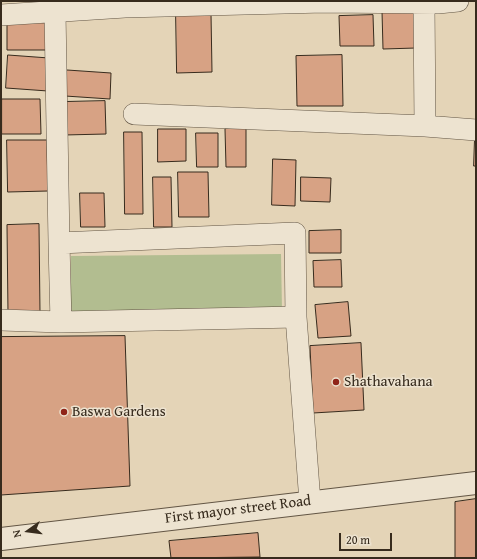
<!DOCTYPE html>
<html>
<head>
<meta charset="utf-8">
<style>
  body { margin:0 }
  #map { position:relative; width:477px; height:559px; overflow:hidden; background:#e4d4b7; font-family:"Gentium Book Plus",serif }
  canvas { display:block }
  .frame { position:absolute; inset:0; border:2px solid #372b1d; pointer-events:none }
  .north { position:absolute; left:8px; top:511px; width:40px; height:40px; -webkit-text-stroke:3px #ede3d0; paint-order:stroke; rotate:256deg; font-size:11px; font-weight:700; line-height:16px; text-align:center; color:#372b1d }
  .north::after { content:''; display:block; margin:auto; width:14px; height:18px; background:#372b1d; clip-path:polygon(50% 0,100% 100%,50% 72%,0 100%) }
  .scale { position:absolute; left:339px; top:533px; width:53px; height:18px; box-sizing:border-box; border:2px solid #372b1d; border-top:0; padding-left:5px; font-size:12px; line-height:14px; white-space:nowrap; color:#372b1d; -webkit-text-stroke:3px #ede3d0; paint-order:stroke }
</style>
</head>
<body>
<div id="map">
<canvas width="477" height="559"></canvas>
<div class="frame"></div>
<div class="north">N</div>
<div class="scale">20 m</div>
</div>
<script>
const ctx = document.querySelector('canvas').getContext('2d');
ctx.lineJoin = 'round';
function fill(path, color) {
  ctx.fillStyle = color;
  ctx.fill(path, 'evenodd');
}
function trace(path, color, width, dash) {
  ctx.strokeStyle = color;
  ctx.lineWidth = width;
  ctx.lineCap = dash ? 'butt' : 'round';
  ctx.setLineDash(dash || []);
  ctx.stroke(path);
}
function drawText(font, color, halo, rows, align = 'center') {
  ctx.font = font + ' "Gentium Book Plus",serif';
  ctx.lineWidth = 3;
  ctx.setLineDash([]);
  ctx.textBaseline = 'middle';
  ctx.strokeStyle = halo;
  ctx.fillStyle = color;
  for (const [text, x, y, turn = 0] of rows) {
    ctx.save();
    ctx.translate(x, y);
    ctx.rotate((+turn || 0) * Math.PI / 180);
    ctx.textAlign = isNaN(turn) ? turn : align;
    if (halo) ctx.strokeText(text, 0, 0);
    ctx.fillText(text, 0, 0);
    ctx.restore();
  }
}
fill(new Path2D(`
  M 281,254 L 282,311 L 71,313 L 71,256 Z`), '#b2bd90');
const building = new Path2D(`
  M 416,10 L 416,48 L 383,49 L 382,11 Z
  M 176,14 L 211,14 L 212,72 L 177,73 Z
  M 373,15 L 374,46 L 340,46 L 339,16 Z
  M 49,19 L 49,50 L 7,50 L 7,20 Z
  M 8,55 L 49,58 L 48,91 L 6,88 Z
  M 342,55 L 343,106 L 297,106 L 296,56 Z
  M 67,70 L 111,73 L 110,99 L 65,96 Z
  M 2,99 L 40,99 L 41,134 L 2,134 Z
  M 105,101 L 106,134 L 64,135 L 63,102 Z
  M 246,128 L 246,167 L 226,167 L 225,129 Z
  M 158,129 L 186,129 L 186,161 L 158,162 Z
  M 124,132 L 142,132 L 143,214 L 125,214 Z
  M 196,133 L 218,133 L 218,167 L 197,167 Z
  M 475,137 L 476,137 L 476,166 L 474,166 Z
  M 7,140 L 47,140 L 48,191 L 8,192 Z
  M 273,159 L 296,160 L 295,206 L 272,205 Z
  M 178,172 L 208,172 L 209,217 L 179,217 Z
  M 153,177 L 171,177 L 172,227 L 154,227 Z
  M 301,177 L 331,178 L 330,202 L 301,201 Z
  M 80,193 L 104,193 L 105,227 L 81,227 Z
  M 39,224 L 40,313 L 8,314 L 7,225 Z
  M 341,230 L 341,253 L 309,253 L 309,231 Z
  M 341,260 L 342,287 L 314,287 L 313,261 Z
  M 348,302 L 351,336 L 318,338 L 315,305 Z
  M 125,336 L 130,486 L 1,495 L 1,337 Z
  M 361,343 L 364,410 L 313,413 L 310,346 Z
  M 476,499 L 476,558 L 455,558 L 455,502 Z
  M 258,533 L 260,557 L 171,558 L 169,541 Z`);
fill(building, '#d7a284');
trace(building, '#372b1d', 1);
const minor = new Path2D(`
  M 424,3 L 425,126 L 476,130
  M 55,12 L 59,243 L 295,233 L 296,317 L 310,502
  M 1,15 L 125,7 L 324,2 L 438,3 L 458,1
  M 134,114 L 425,126
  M 59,243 L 61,322 L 296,317
  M 1,320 L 61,322`);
const tertiary = new Path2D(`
  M 1,539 L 476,483`);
trace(minor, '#625544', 22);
trace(tertiary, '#625544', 24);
trace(minor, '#ede3d0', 21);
trace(tertiary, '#ede3d0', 22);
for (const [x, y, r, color] of [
  [336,382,4,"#8f2418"],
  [64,412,4,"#8f2418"]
]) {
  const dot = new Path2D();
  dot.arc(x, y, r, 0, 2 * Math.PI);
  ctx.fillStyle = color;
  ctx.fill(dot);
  trace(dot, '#ede3d0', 1.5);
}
drawText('15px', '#372b1d', '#ede3d0', [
  ["Shathavahana",344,382],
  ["Baswa Gardens",72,412]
], 'left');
drawText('15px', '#372b1d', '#ede3d0', [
  ["First mayor street Road",238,510,-7]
]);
</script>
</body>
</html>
